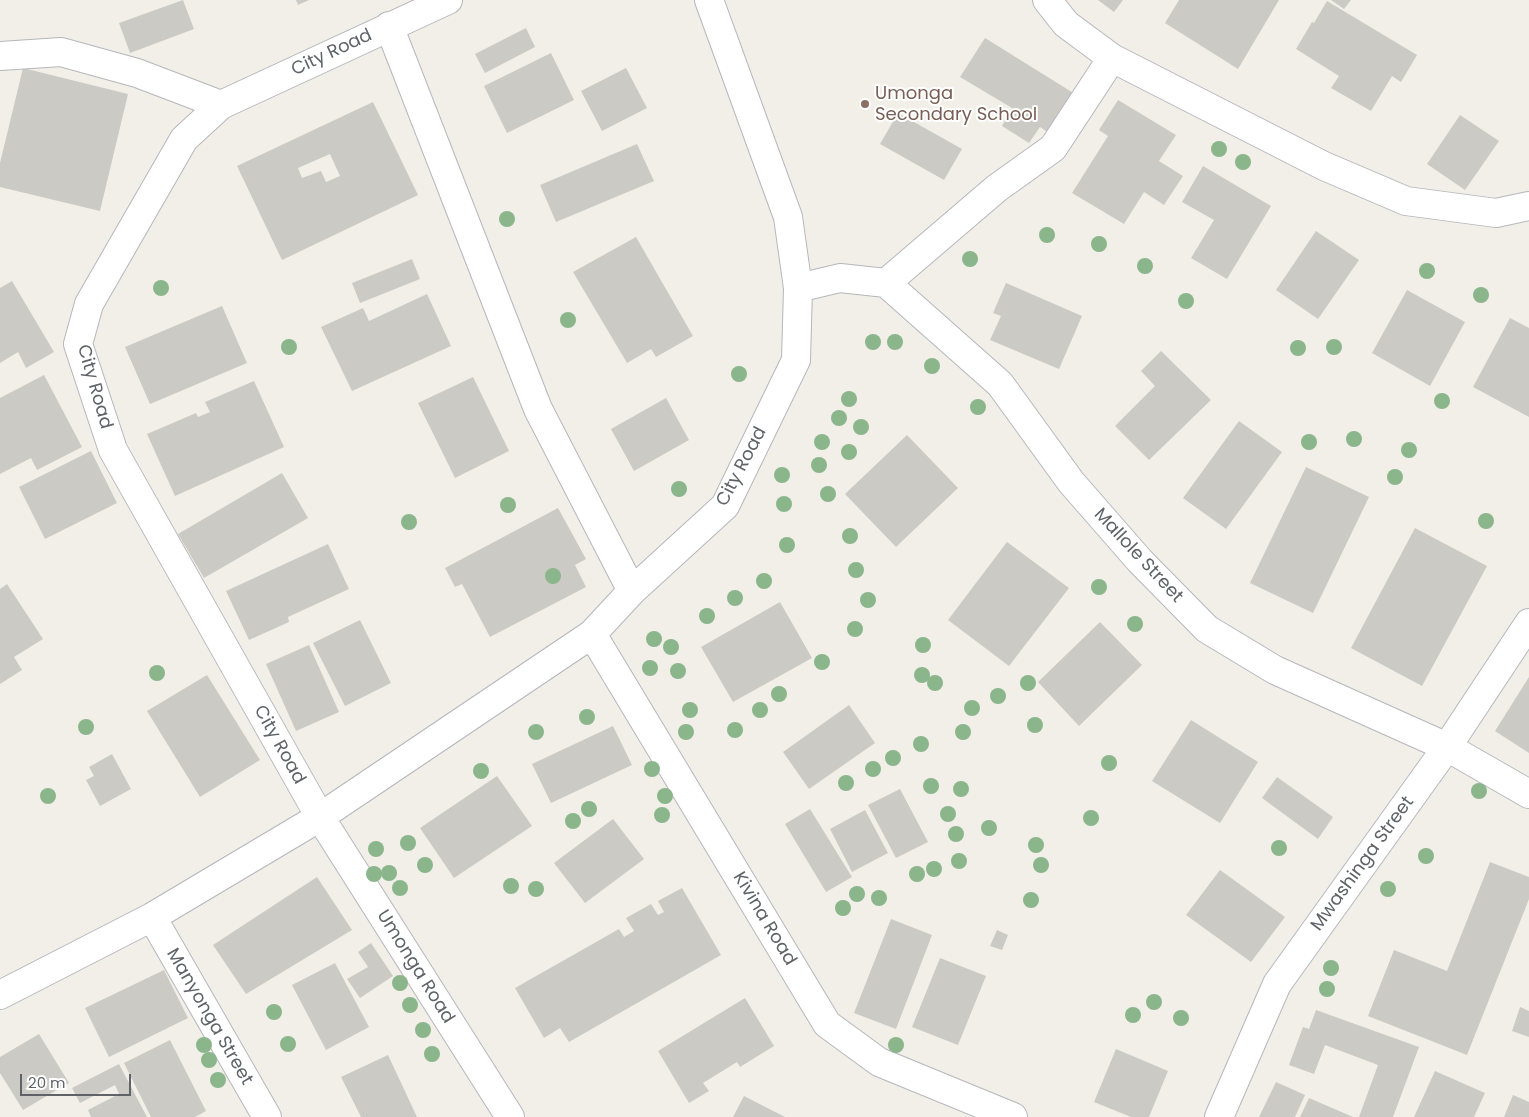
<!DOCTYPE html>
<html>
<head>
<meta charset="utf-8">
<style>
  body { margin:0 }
  #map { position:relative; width:1529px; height:1117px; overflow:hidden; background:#f1efe8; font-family:Poppins,sans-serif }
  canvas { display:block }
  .scale { position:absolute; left:20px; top:1074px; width:111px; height:22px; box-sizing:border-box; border:2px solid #5f6267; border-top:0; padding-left:6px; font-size:15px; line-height:18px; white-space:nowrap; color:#5f6267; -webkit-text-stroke:4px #fff; paint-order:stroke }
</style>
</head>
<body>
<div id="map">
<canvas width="1529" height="1117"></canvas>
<div class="scale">20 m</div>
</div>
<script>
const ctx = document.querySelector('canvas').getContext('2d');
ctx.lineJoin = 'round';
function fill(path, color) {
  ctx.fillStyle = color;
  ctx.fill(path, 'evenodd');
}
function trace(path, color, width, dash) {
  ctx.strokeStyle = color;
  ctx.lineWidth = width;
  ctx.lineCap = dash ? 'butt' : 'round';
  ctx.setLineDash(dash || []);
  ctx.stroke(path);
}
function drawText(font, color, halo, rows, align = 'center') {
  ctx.font = font + ' Poppins,sans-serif';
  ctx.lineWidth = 4;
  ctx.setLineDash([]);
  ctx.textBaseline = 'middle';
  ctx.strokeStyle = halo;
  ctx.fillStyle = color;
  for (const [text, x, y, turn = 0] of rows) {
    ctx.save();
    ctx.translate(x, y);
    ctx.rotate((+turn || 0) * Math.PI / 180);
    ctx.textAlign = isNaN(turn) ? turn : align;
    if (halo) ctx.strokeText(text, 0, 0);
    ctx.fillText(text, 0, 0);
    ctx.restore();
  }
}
fill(new Path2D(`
  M 183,0 L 194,29 L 130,53 L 119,23 Z
  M 296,0 L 309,0 L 298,5 Z
  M 1098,0 L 1123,0 L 1114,12 Z
  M 1179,0 L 1279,0 L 1238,69 L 1165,23 Z
  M 1331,0 L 1351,0 L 1344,9 Z
  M 1327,1 L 1417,55 L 1401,82 L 1392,76 L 1371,111 L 1331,88 L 1339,76 L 1296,49 L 1312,22 L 1314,23 Z
  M 526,28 L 535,47 L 485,73 L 475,54 Z
  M 985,38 L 1075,94 L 1050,134 L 1040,127 L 1029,143 L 1002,126 L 1012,108 L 960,77 Z
  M 551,53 L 574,100 L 507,133 L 484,86 Z
  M 23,68 L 128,94 L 100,211 L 0,187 L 0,163 Z
  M 626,68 L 647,108 L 602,131 L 581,91 Z
  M 1118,100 L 1176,135 L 1159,161 L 1183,176 L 1164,205 L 1144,192 L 1124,224 L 1072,193 L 1108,136 L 1099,130 Z
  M 373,102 L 418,195 L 282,260 L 237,166 ZM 330,154 L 340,176 L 326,182 L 321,171 L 302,178 L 298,168 Z
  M 898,113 L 962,149 L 944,180 L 880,144 Z
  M 1460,115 L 1499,141 L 1465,190 L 1427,164 Z
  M 637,144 L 654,181 L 556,222 L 540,185 Z
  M 1203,166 L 1271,206 L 1227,279 L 1191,258 L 1214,220 L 1182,202 Z
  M 1316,231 L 1359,260 L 1318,319 L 1276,290 Z
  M 636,237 L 693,336 L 656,357 L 651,349 L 627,363 L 573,272 Z
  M 412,259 L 420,279 L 360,303 L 352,283 Z
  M 12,281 L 54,352 L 26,368 L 18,352 L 0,363 L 0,288 Z
  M 1006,283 L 1082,316 L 1059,369 L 990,340 L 1001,316 L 993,313 Z
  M 1407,290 L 1465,322 L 1430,386 L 1372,353 Z
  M 427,294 L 451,346 L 352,391 L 321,327 L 363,308 L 369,321 Z
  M 222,306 L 247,363 L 150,404 L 125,347 Z
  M 1510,318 L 1529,328 L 1529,417 L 1473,387 Z
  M 1161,351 L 1211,400 L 1149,460 L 1115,426 L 1155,386 L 1141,371 Z
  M 44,375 L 82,447 L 37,470 L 31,458 L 0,474 L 0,398 Z
  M 473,377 L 509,451 L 455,478 L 418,403 Z
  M 254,381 L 284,447 L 175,496 L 147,434 L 196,413 L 198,417 L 210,412 L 205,402 Z
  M 666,398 L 689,440 L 634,471 L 611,429 Z
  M 1239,421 L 1282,452 L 1226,529 L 1183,498 Z
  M 907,435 L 958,488 L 896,547 L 845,494 Z
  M 91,451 L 117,503 L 45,539 L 19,487 Z
  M 1306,467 L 1369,497 L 1313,613 L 1250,583 Z
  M 282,473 L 308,518 L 204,578 L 178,534 Z
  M 558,508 L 586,559 L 575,565 L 586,587 L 490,637 L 462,584 L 455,587 L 445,568 Z
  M 1415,528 L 1487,566 L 1422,686 L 1351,648 Z
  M 1007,542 L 1069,588 L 1009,666 L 948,620 Z
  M 328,544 L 349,589 L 288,617 L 289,622 L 249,640 L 226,591 Z
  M 7,584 L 43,639 L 14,657 L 22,670 L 0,684 L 0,589 Z
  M 780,602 L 812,658 L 733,702 L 701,647 Z
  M 360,620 L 391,683 L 345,706 L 313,643 Z
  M 1100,622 L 1142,665 L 1079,726 L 1038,682 Z
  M 309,645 L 339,712 L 296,731 L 266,664 Z
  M 207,675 L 260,760 L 200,797 L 147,711 Z
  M 1529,677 L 1529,753 L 1495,731 Z
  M 849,705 L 875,743 L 809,789 L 783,752 Z
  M 1191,720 L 1258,762 L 1220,823 L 1152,781 Z
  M 613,726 L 632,765 L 551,803 L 532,764 Z
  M 112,754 L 131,789 L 100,806 L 86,780 L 94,776 L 89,767 Z
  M 497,776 L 532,826 L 454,878 L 420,828 Z
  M 1277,777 L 1333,817 L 1318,839 L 1262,798 Z
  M 900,789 L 928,842 L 896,858 L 868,805 Z
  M 810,809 L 852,877 L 826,892 L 785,824 Z
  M 865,810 L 888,853 L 852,872 L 830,829 Z
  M 613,819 L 644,859 L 585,903 L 554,863 Z
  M 1490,862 L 1529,877 L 1529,899 L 1467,1055 L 1368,1016 L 1394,950 L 1447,971 Z
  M 1220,870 L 1285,917 L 1251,962 L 1186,915 Z
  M 317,877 L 352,930 L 246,994 L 213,945 Z
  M 682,888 L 721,955 L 569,1042 L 560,1028 L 544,1038 L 515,988 L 619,929 L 624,937 L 634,931 L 626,918 L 651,904 L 658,915 L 664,912 L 658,901 Z
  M 891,919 L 932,935 L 896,1029 L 854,1013 Z
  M 997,930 L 1008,935 L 1002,950 L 990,946 Z
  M 371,943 L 393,976 L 360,998 L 347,979 L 368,967 L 358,952 Z
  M 940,958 L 986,976 L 958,1045 L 912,1027 Z
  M 335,963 L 369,1027 L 326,1050 L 292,985 Z
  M 164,970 L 188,1018 L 109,1057 L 85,1008 Z
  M 745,998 L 774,1046 L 740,1067 L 737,1062 L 703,1083 L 709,1091 L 689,1103 L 658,1051 Z
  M 1520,1007 L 1529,1011 L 1529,1037 L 1512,1031 Z
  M 1316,1010 L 1419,1047 L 1393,1117 L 1359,1117 L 1378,1065 L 1325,1045 L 1314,1074 L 1289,1065 L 1303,1027 L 1309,1029 Z
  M 39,1034 L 69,1083 L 23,1110 L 0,1073 L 0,1057 Z
  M 170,1040 L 206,1111 L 195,1117 L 151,1117 L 124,1063 Z
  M 1116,1049 L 1168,1071 L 1149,1117 L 1131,1117 L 1094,1102 Z
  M 388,1055 L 417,1117 L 361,1117 L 341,1077 Z
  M 119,1064 L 147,1117 L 91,1117 L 88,1110 L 119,1094 L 115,1085 L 80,1103 L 72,1088 Z
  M 1435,1071 L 1485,1093 L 1474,1117 L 1414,1117 Z
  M 1276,1082 L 1305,1095 L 1295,1117 L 1259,1117 Z
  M 1513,1095 L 1529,1102 L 1529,1117 L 1504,1117 Z
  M 744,1096 L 785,1117 L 733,1117 Z
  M 1309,1098 L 1353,1117 L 1300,1117 Z`), '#cccac4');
const street = new Path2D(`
  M 448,0 L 221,105 L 184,139 L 89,304 L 78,344 L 113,450 L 320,817 L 510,1117
  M 1047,0 L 1066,24 L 1112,58 L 1324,166 L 1406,201 L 1496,213 L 1529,206
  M 389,26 L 538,409 L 632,591
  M 0,56 L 61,52 L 137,73 L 221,105
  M 886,283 L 997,188 L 1053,148 L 1112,58
  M 798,288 L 840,278 L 886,283 L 1000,384 L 1071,482 L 1140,561 L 1207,629 L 1275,670 L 1447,747 L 1529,794
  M 592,634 L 827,1024 L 879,1062 L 1013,1117
  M 152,917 L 267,1117
  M 0,995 L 152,917 L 320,817 L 592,634 L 632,591 L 725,506 L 796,360 L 798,288 L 788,217 L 709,0
  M 1219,1117 L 1277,984 L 1447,747 L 1529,623`);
trace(street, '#b5b7bc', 30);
trace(street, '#fff', 28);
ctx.fillStyle = '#8bb58a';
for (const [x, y] of [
  [1219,149],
  [1243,162],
  [507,219],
  [1047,235],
  [1099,244],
  [970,259],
  [1145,266],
  [1427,271],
  [161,288],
  [1481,295],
  [1186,301],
  [568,320],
  [873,342],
  [895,342],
  [289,347],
  [1334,347],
  [1298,348],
  [932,366],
  [739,374],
  [849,399],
  [1442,401],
  [978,407],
  [839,418],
  [861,427],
  [1354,439],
  [822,442],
  [1309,442],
  [1409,450],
  [849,452],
  [819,465],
  [782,475],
  [1395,477],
  [679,489],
  [828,494],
  [784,504],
  [508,505],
  [1486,521],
  [409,522],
  [850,536],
  [787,545],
  [856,570],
  [553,576],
  [764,581],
  [1099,587],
  [735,598],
  [868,600],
  [707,616],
  [1135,624],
  [855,629],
  [654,639],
  [923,645],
  [671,647],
  [822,662],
  [650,668],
  [678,671],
  [157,673],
  [922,675],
  [935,683],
  [1028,683],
  [779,694],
  [998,696],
  [972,708],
  [690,710],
  [760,710],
  [587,717],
  [1035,725],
  [86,727],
  [735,730],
  [536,732],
  [686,732],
  [963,732],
  [921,744],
  [893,758],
  [1109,763],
  [652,769],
  [873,769],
  [481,771],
  [846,783],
  [931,786],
  [961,789],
  [1479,791],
  [48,796],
  [665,796],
  [589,809],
  [948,814],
  [662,815],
  [1091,818],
  [573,821],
  [989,828],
  [956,834],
  [408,843],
  [1036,845],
  [1279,848],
  [376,849],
  [1426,856],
  [959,861],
  [425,865],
  [1041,865],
  [934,869],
  [389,873],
  [374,874],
  [917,874],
  [511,886],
  [400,888],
  [536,889],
  [1388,889],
  [857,894],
  [879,898],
  [1031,900],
  [843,908],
  [1331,968],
  [400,983],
  [1327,989],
  [1154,1002],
  [410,1005],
  [274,1012],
  [1133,1015],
  [1181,1018],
  [423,1030],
  [288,1044],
  [204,1045],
  [896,1045],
  [432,1054],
  [209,1060],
  [218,1080]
]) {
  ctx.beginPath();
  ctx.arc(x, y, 8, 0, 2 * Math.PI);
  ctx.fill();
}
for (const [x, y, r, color] of [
  [865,104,5,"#8d6e63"]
]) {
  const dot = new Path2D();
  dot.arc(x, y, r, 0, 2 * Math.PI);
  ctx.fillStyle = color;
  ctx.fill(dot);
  trace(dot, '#fff', 2);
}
drawText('18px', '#5f6267', '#fff', [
  ["City Road",332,53,-25],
  ["City Road",94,387,74],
  ["City Road",742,467,-62],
  ["Mallole Street",1138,556,47],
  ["City Road",279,745,61],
  ["Mwashinga Street",1363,864,-54],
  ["Kivina Road",764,919,59],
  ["Umonga Road",415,967,58],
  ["Manyonga Street",209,1017,60]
]);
drawText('18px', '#785e54', '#fff', [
  ["Umonga",875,94],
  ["Secondary School",875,115]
], 'left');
</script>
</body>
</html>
